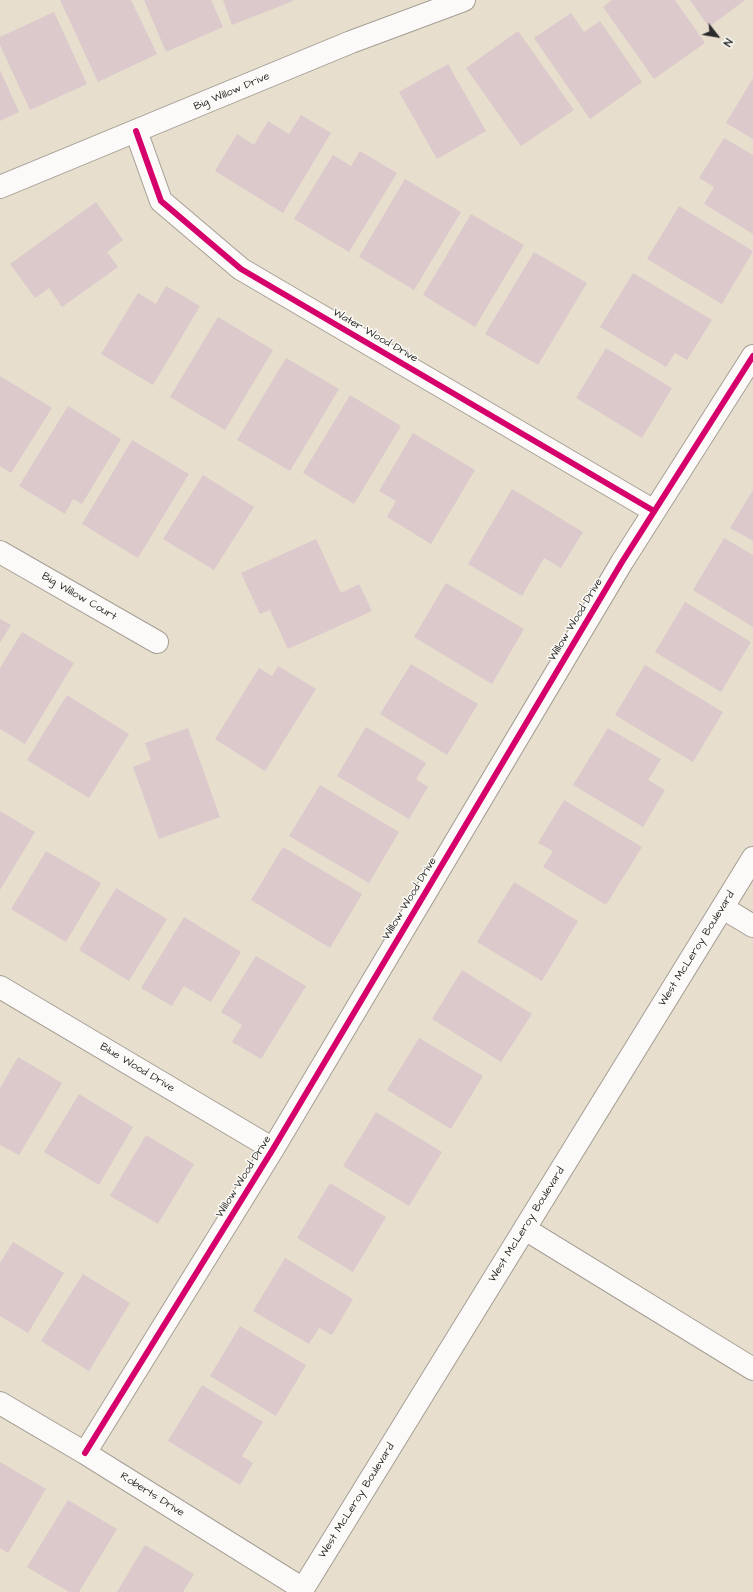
<!DOCTYPE html>
<html>
<head>
<meta charset="utf-8">
<style>
  body { margin:0 }
  #map { position:relative; width:753px; height:1592px; overflow:hidden; background:#e8dece; font-family:"Architects Daughter",sans-serif }
  canvas { display:block }
  .north { position:absolute; left:697px; top:16px; width:40px; height:40px; -webkit-text-stroke:3px #fdfcf7; paint-order:stroke; rotate:121deg; font-size:11px; font-weight:700; line-height:16px; text-align:center; color:#2b2b2b }
  .north::after { content:''; display:block; margin:auto; width:14px; height:18px; background:#2b2b2b; clip-path:polygon(50% 0,100% 100%,50% 72%,0 100%) }
</style>
</head>
<body>
<div id="map">
<canvas width="753" height="1592"></canvas>
<div class="north">N</div>
</div>
<script>
const ctx = document.querySelector('canvas').getContext('2d');
ctx.lineJoin = 'round';
function fill(path, color) {
  ctx.fillStyle = color;
  ctx.fill(path, 'evenodd');
}
function trace(path, color, width, dash) {
  ctx.strokeStyle = color;
  ctx.lineWidth = width;
  ctx.lineCap = dash ? 'butt' : 'round';
  ctx.setLineDash(dash || []);
  ctx.stroke(path);
}
function drawText(font, color, halo, rows, align = 'center') {
  ctx.font = font + ' "Architects Daughter",sans-serif';
  ctx.lineWidth = 3;
  ctx.setLineDash([]);
  ctx.textBaseline = 'middle';
  ctx.strokeStyle = halo;
  ctx.fillStyle = color;
  for (const [text, x, y, turn = 0] of rows) {
    ctx.save();
    ctx.translate(x, y);
    ctx.rotate((+turn || 0) * Math.PI / 180);
    ctx.textAlign = isNaN(turn) ? turn : align;
    if (halo) ctx.strokeText(text, 0, 0);
    ctx.fillText(text, 0, 0);
    ctx.restore();
  }
}
fill(new Path2D(`
  M 60,0 L 131,0 L 157,54 L 98,82 Z
  M 144,0 L 211,0 L 223,27 L 166,52 Z
  M 223,0 L 292,0 L 293,1 L 232,25 Z
  M 612,0 L 675,0 L 705,43 L 654,79 L 603,7 Z
  M 690,0 L 745,0 L 709,27 Z
  M 54,12 L 87,84 L 30,110 L 0,45 L 0,37 Z
  M 571,13 L 584,32 L 600,21 L 642,82 L 590,119 L 534,38 Z
  M 518,31 L 574,110 L 521,146 L 466,68 Z
  M 448,64 L 486,131 L 437,159 L 399,92 Z
  M 0,70 L 19,112 L 0,121 Z
  M 753,78 L 753,139 L 726,123 Z
  M 301,115 L 331,133 L 283,213 L 215,171 L 237,134 L 254,145 L 268,121 L 289,134 Z
  M 724,138 L 753,155 L 753,234 L 704,204 L 714,187 L 699,178 Z
  M 360,151 L 397,173 L 349,252 L 294,219 L 333,155 L 351,166 Z
  M 405,179 L 461,212 L 414,290 L 359,257 Z
  M 96,202 L 123,240 L 107,252 L 118,267 L 62,307 L 49,288 L 35,298 L 10,264 Z
  M 679,206 L 753,251 L 722,304 L 647,259 Z
  M 471,214 L 524,245 L 475,327 L 423,295 Z
  M 534,252 L 587,283 L 538,365 L 485,334 Z
  M 633,273 L 712,320 L 687,360 L 675,353 L 666,367 L 600,327 Z
  M 166,286 L 200,306 L 153,385 L 101,354 L 138,293 L 156,304 Z
  M 218,317 L 273,350 L 225,430 L 170,397 Z
  M 606,348 L 672,388 L 642,438 L 576,398 Z
  M 286,358 L 339,389 L 290,471 L 237,440 Z
  M 0,376 L 52,408 L 11,473 L 0,466 Z
  M 350,395 L 401,426 L 354,504 L 303,473 Z
  M 68,406 L 121,439 L 82,504 L 73,499 L 65,514 L 19,486 Z
  M 413,433 L 475,470 L 431,544 L 387,517 L 396,501 L 379,491 Z
  M 132,440 L 189,474 L 138,558 L 82,524 Z
  M 203,475 L 254,507 L 214,570 L 163,539 Z
  M 512,489 L 583,532 L 561,568 L 544,558 L 522,596 L 468,564 Z
  M 753,490 L 753,541 L 730,528 Z
  M 724,538 L 753,555 L 753,627 L 693,590 Z
  M 316,539 L 341,593 L 359,584 L 372,611 L 288,649 L 270,610 L 260,614 L 241,573 Z
  M 446,583 L 524,629 L 492,684 L 414,637 Z
  M 685,602 L 751,642 L 721,692 L 655,652 Z
  M 0,619 L 11,625 L 0,643 Z
  M 22,632 L 74,663 L 25,744 L 0,729 L 0,668 Z
  M 411,664 L 478,704 L 447,755 L 380,714 Z
  M 645,665 L 723,712 L 693,762 L 615,715 Z
  M 278,666 L 316,689 L 265,771 L 215,739 L 259,668 L 272,676 Z
  M 67,695 L 129,734 L 89,798 L 27,760 Z
  M 366,727 L 426,763 L 416,779 L 428,787 L 409,819 L 337,776 Z
  M 188,728 L 220,817 L 159,839 L 133,767 L 151,760 L 145,743 Z
  M 608,728 L 661,759 L 648,780 L 665,790 L 643,827 L 573,785 Z
  M 320,785 L 399,832 L 369,883 L 289,836 Z
  M 564,800 L 642,847 L 606,905 L 543,867 L 553,851 L 538,843 Z
  M 0,811 L 35,832 L 0,890 Z
  M 283,847 L 362,894 L 330,948 L 251,900 Z
  M 46,851 L 101,883 L 66,942 L 11,909 Z
  M 514,882 L 578,921 L 542,981 L 477,942 Z
  M 116,888 L 167,919 L 129,981 L 79,950 Z
  M 184,917 L 241,952 L 211,1002 L 184,986 L 172,1006 L 141,988 Z
  M 256,956 L 306,986 L 261,1059 L 232,1042 L 242,1025 L 221,1012 Z
  M 462,970 L 532,1014 L 501,1062 L 432,1019 Z
  M 419,1038 L 483,1076 L 451,1129 L 387,1090 Z
  M 18,1057 L 62,1083 L 19,1155 L 0,1145 L 0,1088 Z
  M 79,1094 L 133,1127 L 99,1185 L 44,1152 Z
  M 376,1112 L 442,1152 L 409,1206 L 343,1166 Z
  M 146,1135 L 194,1164 L 158,1224 L 110,1196 Z
  M 330,1183 L 386,1217 L 353,1272 L 297,1238 Z
  M 13,1242 L 64,1273 L 28,1333 L 0,1316 L 0,1263 Z
  M 285,1258 L 353,1299 L 332,1335 L 319,1328 L 309,1344 L 253,1311 Z
  M 83,1274 L 130,1303 L 89,1371 L 41,1341 Z
  M 240,1326 L 306,1365 L 276,1416 L 210,1376 Z
  M 202,1385 L 263,1422 L 242,1456 L 253,1463 L 240,1485 L 168,1441 Z
  M 0,1462 L 46,1489 L 8,1553 L 0,1548 Z
  M 68,1500 L 117,1529 L 79,1592 L 69,1592 L 27,1567 Z
  M 145,1545 L 194,1574 L 183,1592 L 117,1592 Z`), '#dbc9cb');
const minor = new Path2D(`
  M 136,131 L 161,201 L 241,269 L 654,511
  M 0,187 L 351,42 L 464,0
  M 0,552 L 157,642
  M 723,908 L 753,926
  M 0,987 L 273,1149
  M 525,1229 L 753,1369
  M 0,1403 L 85,1453 L 303,1589
  M 85,1453 L 273,1149 L 622,562 L 753,356`);
const major = new Path2D(`
  M 301,1592 L 753,858`);
trace(minor, '#a49e95', 24);
trace(major, '#a49e95', 24);
trace(minor, '#fcfaf8', 22);
trace(major, '#fcfaf8', 22);
trace(new Path2D(`
  M 136,131 L 161,201 L 241,269 L 654,511
  M 85,1453 L 273,1149 L 622,562 L 753,356`), '#d6006c', 6);
drawText('11px', '#2b2b2b', '#fdfcf7', [
  ["Big Willow Drive",232,92,-23],
  ["Water Wood Drive",375,336,30],
  ["Big Willow Court",79,597,30],
  ["Willow Wood Drive",576,620,-59],
  ["Willow Wood Drive",410,899,-59],
  ["West McLeroy Boulevard",697,949,-58],
  ["Blue Wood Drive",137,1068,31],
  ["Willow Wood Drive",244,1177,-58],
  ["West McLeroy Boulevard",527,1225,-58],
  ["Roberts Drive",152,1495,32],
  ["West McLeroy Boulevard",357,1501,-58]
]);
</script>
</body>
</html>
